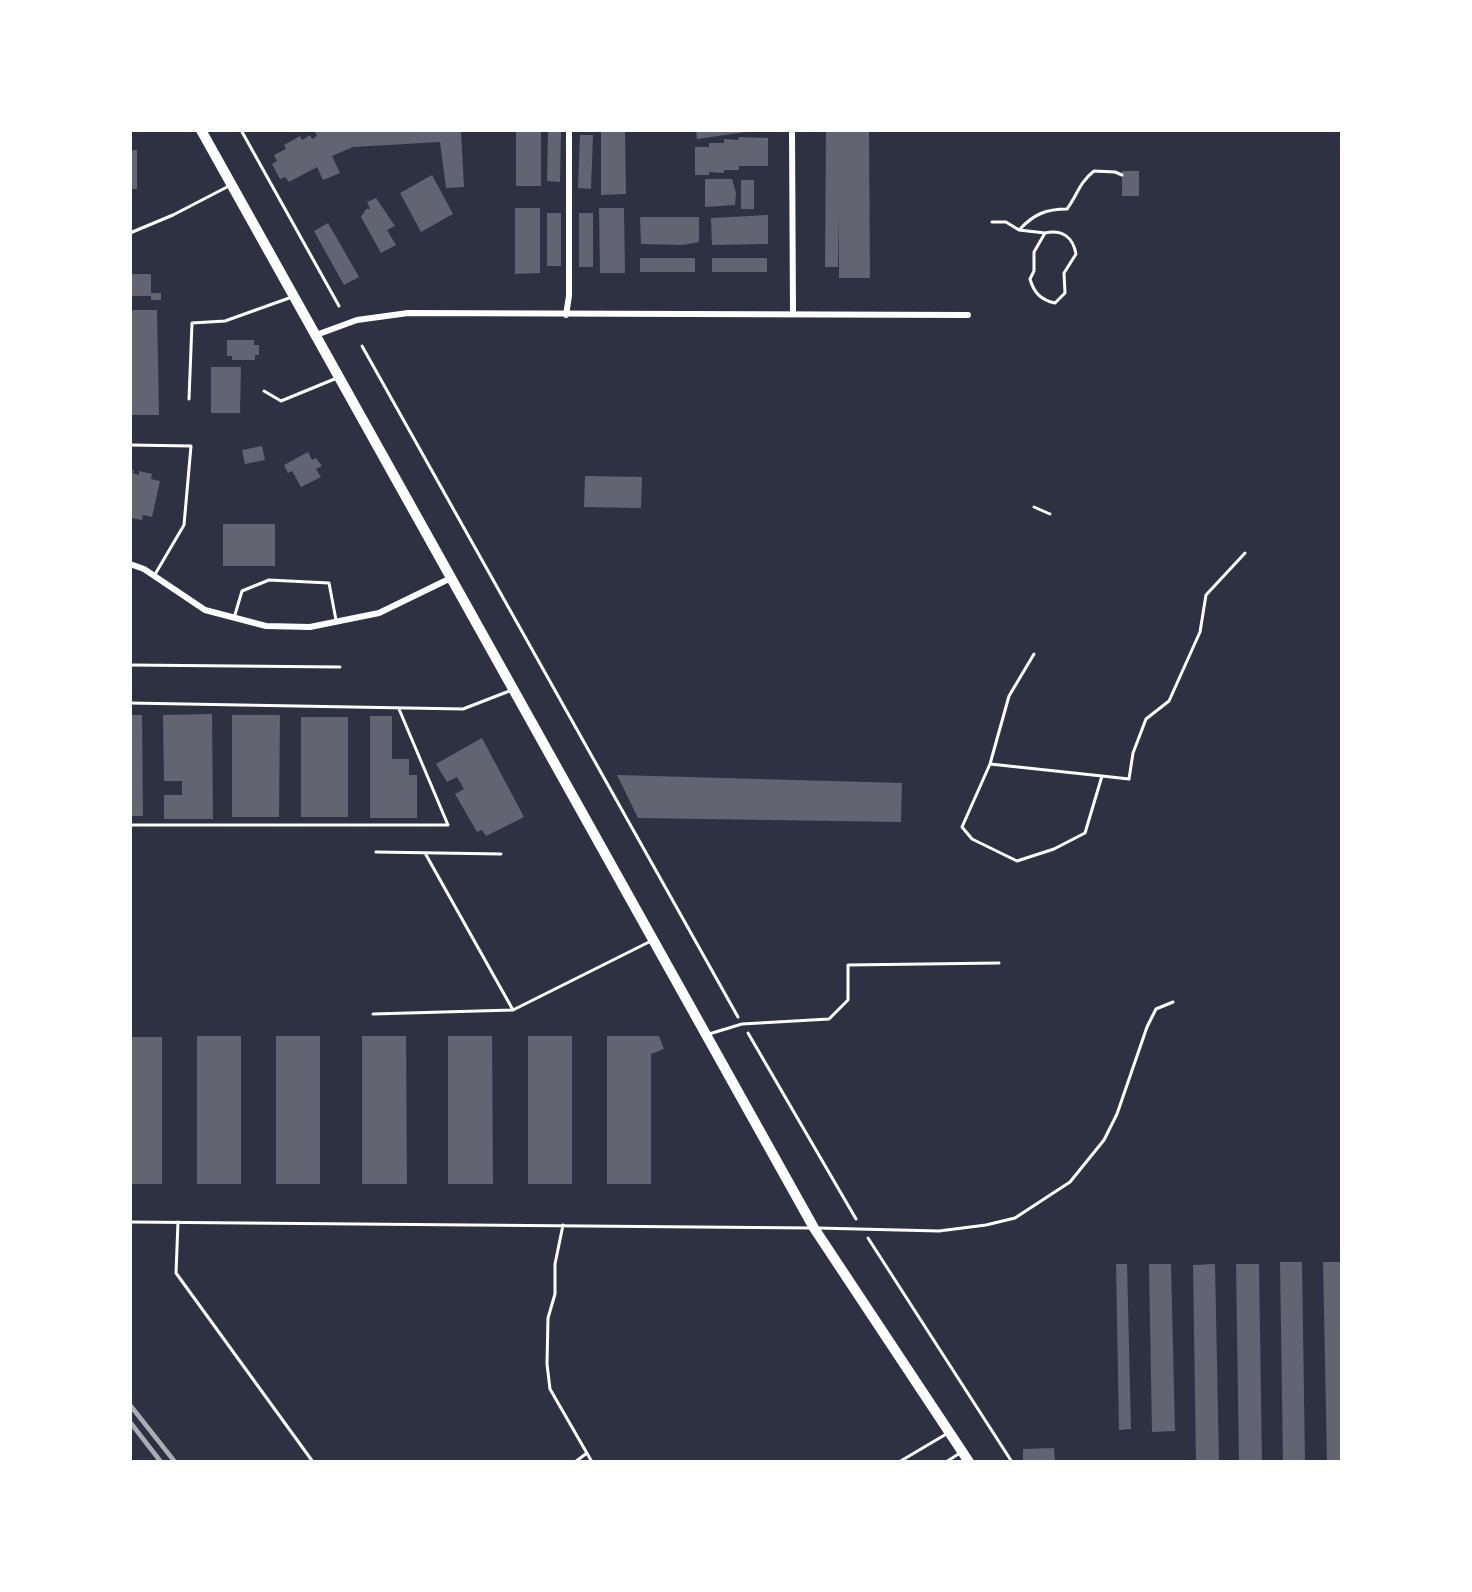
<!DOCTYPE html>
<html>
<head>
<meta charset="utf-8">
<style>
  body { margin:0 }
  #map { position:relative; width:1472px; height:1592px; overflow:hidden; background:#2d3142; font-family:"Alegreya Sans",sans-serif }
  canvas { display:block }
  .frame { position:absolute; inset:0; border:132px solid #fff; pointer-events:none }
</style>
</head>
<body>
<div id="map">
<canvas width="1472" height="1592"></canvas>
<div class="frame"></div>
</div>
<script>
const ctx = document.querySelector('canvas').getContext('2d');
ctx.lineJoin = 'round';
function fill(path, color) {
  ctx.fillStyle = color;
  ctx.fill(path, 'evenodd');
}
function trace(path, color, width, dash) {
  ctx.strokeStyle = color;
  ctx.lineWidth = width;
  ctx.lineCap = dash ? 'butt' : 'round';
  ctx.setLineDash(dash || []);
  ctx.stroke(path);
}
fill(new Path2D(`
  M 314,130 L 461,130 L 464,187 L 446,188 L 440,142 L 353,147 L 332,156 L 340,173 L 323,180 L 317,167 L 289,182 L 285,177 L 280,179 L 272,164 L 277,161 L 274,155 L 286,149 L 284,145 L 300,136 L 302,140 L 310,135 L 312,139 L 317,136 Z
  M 516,130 L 541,130 L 541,186 L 516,186 Z
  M 548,130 L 561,130 L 560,182 L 547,181 Z
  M 601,130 L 625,130 L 626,194 L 601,195 Z
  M 696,130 L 745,130 L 745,132 L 697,139 Z
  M 826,130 L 869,130 L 870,278 L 839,278 L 839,209 L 838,267 L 825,267 Z
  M 580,135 L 593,135 L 591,189 L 578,188 Z
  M 739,137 L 768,138 L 768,166 L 739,166 L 739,170 L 724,170 L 724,173 L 709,172 L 709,175 L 695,175 L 695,147 L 709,147 L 709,143 L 724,143 L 724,139 L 738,140 Z
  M 130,150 L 137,150 L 137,189 L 130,189 Z
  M 1122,171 L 1139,171 L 1139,196 L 1122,196 Z
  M 432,175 L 453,214 L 421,232 L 400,193 Z
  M 705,179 L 732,179 L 736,193 L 735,205 L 705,207 Z
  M 741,180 L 754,180 L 754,209 L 741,209 Z
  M 376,198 L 395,226 L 387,230 L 396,245 L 381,253 L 361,217 L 366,209 L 370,209 L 367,202 Z
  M 515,208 L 540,208 L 540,273 L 515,274 Z
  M 599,208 L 624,208 L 625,273 L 600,273 Z
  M 547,213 L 561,213 L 561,266 L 547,266 Z
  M 579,213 L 593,213 L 593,267 L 579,267 Z
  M 768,215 L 768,244 L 712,245 L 711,218 Z
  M 640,217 L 699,217 L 699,242 L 683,245 L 641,244 Z
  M 328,223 L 359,277 L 344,285 L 314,231 Z
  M 640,258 L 695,258 L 695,272 L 640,272 Z
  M 712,258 L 767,258 L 767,272 L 712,272 Z
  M 130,274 L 151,274 L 151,293 L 161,293 L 161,300 L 151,300 L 151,296 L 130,296 Z
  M 130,310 L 157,310 L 159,415 L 130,415 Z
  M 227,340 L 254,340 L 254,345 L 259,345 L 259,355 L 255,355 L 255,360 L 232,360 L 232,356 L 227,356 Z
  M 211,367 L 241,367 L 240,413 L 211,413 Z
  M 262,446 L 265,460 L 245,464 L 242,450 Z
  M 308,452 L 312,460 L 316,458 L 322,466 L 316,469 L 321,477 L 301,487 L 292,471 L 288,473 L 284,465 Z
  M 130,469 L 134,470 L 133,473 L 139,475 L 139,471 L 152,474 L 151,479 L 160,481 L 152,517 L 143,515 L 142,520 L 130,518 Z
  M 585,476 L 642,477 L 641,508 L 584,507 Z
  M 223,524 L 275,524 L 275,566 L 223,566 Z
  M 212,714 L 213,819 L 164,819 L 164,795 L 182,795 L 182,781 L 164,781 L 163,715 Z
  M 130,715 L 142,715 L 143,816 L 130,816 Z
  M 232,715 L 280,715 L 279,817 L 232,817 Z
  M 370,716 L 392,716 L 392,759 L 409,759 L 409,775 L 417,775 L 417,818 L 370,818 Z
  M 301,717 L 348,717 L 348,817 L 301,817 Z
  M 482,738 L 524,817 L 486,836 L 482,830 L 477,832 L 455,794 L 464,789 L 457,777 L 447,782 L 436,764 Z
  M 617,775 L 902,783 L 901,822 L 638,818 Z
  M 197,1036 L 241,1036 L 241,1184 L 197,1184 Z
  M 276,1036 L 320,1036 L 320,1184 L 276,1184 Z
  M 362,1036 L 406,1036 L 407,1184 L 362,1184 Z
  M 448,1036 L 492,1036 L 493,1184 L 448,1184 Z
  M 528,1036 L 572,1036 L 572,1184 L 528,1184 Z
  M 607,1036 L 659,1036 L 664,1049 L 651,1054 L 651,1184 L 607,1184 Z
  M 130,1037 L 162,1037 L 162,1184 L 130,1184 Z
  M 1280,1262 L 1302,1262 L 1305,1462 L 1283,1462 Z
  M 1323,1262 L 1342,1262 L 1342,1462 L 1327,1462 Z
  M 1116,1264 L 1127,1264 L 1131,1429 L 1119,1430 Z
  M 1149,1264 L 1171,1264 L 1175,1431 L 1152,1432 Z
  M 1215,1264 L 1219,1462 L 1196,1462 L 1193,1265 Z
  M 1236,1264 L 1259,1264 L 1262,1462 L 1239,1462 Z
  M 1054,1448 L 1055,1462 L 1023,1462 L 1023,1449 Z`), '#626471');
trace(new Path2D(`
  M 241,130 L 339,306
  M 992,222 L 1006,222 L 1019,230 C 1034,214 1046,209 1067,209 C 1078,194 1079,183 1094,171 L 1115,172 L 1122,175
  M 1019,230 L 1045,233 L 1034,252 L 1034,271 L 1030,279 C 1034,293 1041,300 1055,303 L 1065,293 L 1064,273 L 1076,254 C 1073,237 1062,229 1045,233
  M 362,346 L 738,1017
  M 1034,507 L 1050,514
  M 1034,654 L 1009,696 L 990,764 L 962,827 L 972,839 L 1017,861 L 1054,849 L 1085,833 L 1102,776 L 1129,779 L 1133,753 L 1146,719 L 1169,701 L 1200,632 L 1206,595 L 1245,553
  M 990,764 L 1102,776
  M 748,1033 L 856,1219
  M 868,1238 L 1012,1462`), '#fff', 3);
trace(new Path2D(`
  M 130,233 L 173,215 L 229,186
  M 264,391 L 281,401 L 337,378
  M 189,399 L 192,323 L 225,321 L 292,297
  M 130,445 L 191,446 L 184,525 L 154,576
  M 234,618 L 242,591 L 269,580 L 329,583 L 336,620
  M 130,665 L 340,667
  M 130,703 L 463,709 L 512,690
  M 130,825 L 448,825 L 399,709
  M 376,852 L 501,854
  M 513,1010 L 651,941
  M 373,1014 L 513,1010 L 425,853
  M 709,1034 L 742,1024 L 829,1019 L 848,1000 L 848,965 L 999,963
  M 130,1222 L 811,1228
  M 178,1222 L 176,1273 L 313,1462
  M 563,1225 L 555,1264 L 555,1294 L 548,1318 L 547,1364 L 550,1389 L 592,1462
  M 817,1228 L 939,1231 L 986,1225 L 1015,1218 L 1070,1182 L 1104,1140 L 1117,1114 L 1147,1027 L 1156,1009 L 1173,1002
  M 575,1462 L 587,1453
  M 899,1462 L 948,1433
  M 946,1462 L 960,1453`), '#fff', 3);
trace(new Path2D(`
  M 792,130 L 793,314
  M 566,315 L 569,296 L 569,130
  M 316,335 L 357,320 L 408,313 L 968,315
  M 130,564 L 144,569 L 205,610 L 266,626 L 310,627 L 379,613 L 451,578`), '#fff', 6);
trace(new Path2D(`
  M 201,130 L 814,1228 L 969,1462`), '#fff', 10);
trace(new Path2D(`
  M 130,1405 L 175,1462
  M 130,1422 L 161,1462`), '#abadb3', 4.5);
</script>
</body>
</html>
